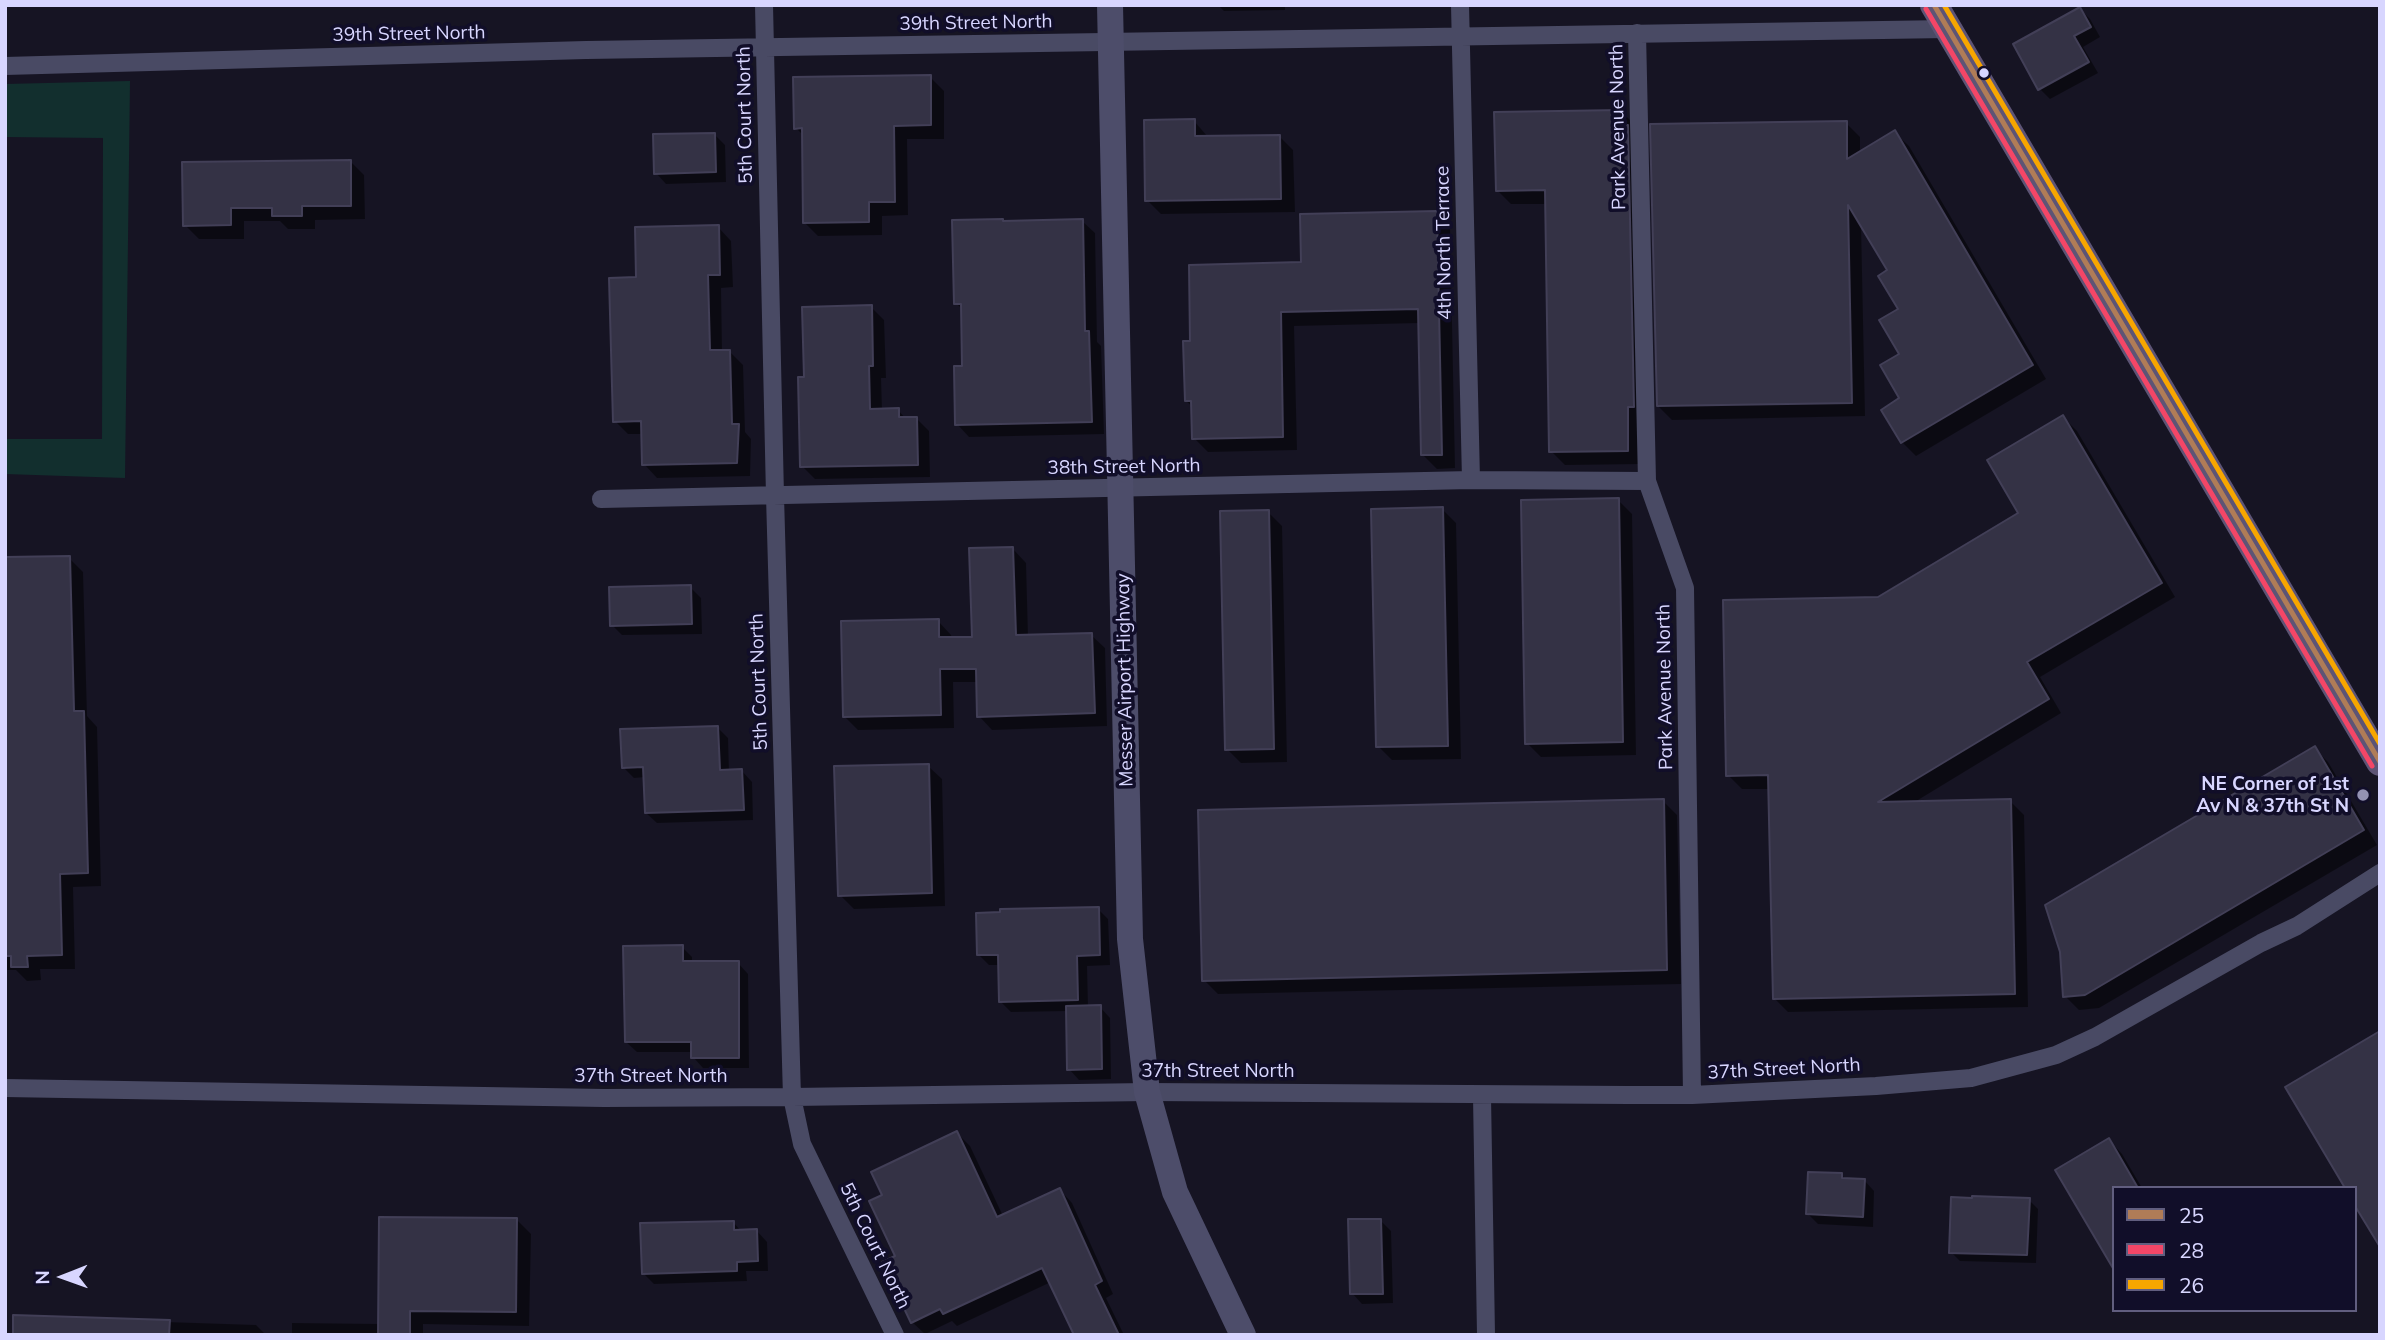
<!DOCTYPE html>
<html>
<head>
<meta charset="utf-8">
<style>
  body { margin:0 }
  #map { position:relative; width:2385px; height:1340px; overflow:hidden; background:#161423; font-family:Mulish,sans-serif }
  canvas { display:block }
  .frame { position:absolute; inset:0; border:7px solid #d8d6ff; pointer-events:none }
  .legend { position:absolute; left:2112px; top:1186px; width:245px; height:126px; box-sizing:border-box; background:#110e29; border:2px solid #615e7f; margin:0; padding:9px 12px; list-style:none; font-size:21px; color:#d8d6ff }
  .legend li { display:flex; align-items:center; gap:14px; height:35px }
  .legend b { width:35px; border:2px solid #615e7f }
  .north { position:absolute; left:28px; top:1242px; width:70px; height:70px; -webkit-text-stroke:5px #110e29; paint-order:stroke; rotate:269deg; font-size:19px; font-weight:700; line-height:28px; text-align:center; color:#d8d6ff }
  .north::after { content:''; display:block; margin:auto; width:24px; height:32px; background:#d8d6ff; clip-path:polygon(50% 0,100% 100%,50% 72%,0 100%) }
</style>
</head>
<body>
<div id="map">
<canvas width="2385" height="1340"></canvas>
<div class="frame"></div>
<ul class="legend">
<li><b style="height:9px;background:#b07c57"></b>25</li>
<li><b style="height:9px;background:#f34667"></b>28</li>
<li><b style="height:9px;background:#f7a600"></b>26</li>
</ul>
<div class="north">N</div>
</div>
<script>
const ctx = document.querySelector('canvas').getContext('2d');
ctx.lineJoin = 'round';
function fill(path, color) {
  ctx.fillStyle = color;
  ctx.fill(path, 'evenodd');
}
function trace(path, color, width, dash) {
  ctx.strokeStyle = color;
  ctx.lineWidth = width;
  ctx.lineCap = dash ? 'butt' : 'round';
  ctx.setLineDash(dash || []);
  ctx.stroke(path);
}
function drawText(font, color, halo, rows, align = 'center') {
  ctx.font = font + ' Mulish,sans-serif';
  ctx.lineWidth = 7;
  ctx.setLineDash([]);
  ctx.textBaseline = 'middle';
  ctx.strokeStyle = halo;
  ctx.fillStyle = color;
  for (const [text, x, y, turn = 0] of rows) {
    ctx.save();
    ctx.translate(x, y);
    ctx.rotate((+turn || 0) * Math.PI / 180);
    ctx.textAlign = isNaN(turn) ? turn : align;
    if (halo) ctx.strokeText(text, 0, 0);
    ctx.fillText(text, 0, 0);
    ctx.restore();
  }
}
fill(new Path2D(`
  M 130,81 L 125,478 L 5,474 L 5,439 L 102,439 L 103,138 L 5,137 L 5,84 Z`), '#122f2e');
fill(new Path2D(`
  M 1218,5 L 1285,5 L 1285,10 L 1224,11 Z
  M 2080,9 L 2090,19 L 2100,37 L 2083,47 L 2098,73 L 2050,99 L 2040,89 L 2015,45 Z
  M 930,77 L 944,91 L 944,139 L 907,139 L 908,215 L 882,216 L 882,235 L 818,236 L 804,222 L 804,136 L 796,128 Z
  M 1622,112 L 1636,126 L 1642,464 L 1565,465 L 1551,451 L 1547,204 L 1511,204 L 1497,190 Z
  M 1194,121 L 1208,137 L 1279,136 L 1293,150 L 1295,212 L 1161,214 L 1147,200 Z
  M 1846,123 L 1860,137 L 1860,153 L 1895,133 L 1909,146 L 2046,379 L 1916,456 L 1902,442 L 1900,310 L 1889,271 L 1861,224 L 1865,416 L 1672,420 L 1658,406 Z
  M 714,134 L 725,145 L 726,182 L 666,184 L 656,173 Z
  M 350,161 L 364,175 L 365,219 L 315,220 L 315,229 L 288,229 L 280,221 L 244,221 L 244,239 L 199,239 L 185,225 Z
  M 1436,213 L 1450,227 L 1455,468 L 1437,469 L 1423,455 L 1420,323 L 1294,326 L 1297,450 L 1208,452 L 1194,438 L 1193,407 L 1186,401 L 1192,342 L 1303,264 Z
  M 1082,221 L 1095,233 L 1097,342 L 1101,346 L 1104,434 L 969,437 L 957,424 L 964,367 L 963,310 L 956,303 Z
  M 718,227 L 731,241 L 733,287 L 721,288 L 722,352 L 730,352 L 743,365 L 745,432 L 751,439 L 750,476 L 657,478 L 644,464 L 643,434 L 628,434 L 615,421 L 638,279 Z
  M 871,307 L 884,320 L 886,378 L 881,378 L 882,410 L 898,410 L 906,419 L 916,418 L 929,431 L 930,477 L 815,479 L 802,466 Z
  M 2063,417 L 2077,431 L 2175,597 L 2040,677 L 2061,713 L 1913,803 L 2010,801 L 2024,815 L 2028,1007 L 1788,1012 L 1774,998 L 1770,789 L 1742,789 L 1728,775 L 1878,599 L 2020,513 Z
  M 1618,500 L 1632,514 L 1636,755 L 1541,757 L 1527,743 Z
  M 1442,509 L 1456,523 L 1461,759 L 1392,760 L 1378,746 Z
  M 1268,512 L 1282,526 L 1287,762 L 1241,763 L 1227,749 Z
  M 1013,549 L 1026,563 L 1028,637 L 1091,635 L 1105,648 L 1107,726 L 992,730 L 979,716 L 978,682 L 953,682 L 954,728 L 858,730 L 845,717 L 938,621 L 951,635 L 952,639 L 974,638 Z
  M 69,558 L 83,572 L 87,716 L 97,727 L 101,886 L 73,887 L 75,969 L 40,969 L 41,980 L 27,981 L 16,970 L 5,970 L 5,559 Z
  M 690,587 L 701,598 L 702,634 L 622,635 L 612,625 Z
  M 718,728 L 728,738 L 729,772 L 742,771 L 752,782 L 753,820 L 657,823 L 646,813 L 645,777 L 634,778 L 623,767 Z
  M 2314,748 L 2328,762 L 2377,845 L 2099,1008 L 2079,1010 L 2065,996 Z
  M 928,766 L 942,779 L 945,906 L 854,909 L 840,895 Z
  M 1663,801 L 1677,815 L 1681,984 L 1218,994 L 1204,980 Z
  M 1098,909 L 1108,919 L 1110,965 L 1087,966 L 1088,1007 L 1100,1007 L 1110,1018 L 1111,1079 L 1079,1080 L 1069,1069 L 1068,1011 L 1011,1012 L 1001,1002 L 1000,965 L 989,965 L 979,955 Z
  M 682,947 L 692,957 L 692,963 L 738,963 L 748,974 L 749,1068 L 703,1068 L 693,1057 L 693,1052 L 637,1052 L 626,1042 Z
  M 957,1133 L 970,1146 L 1003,1216 L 1060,1190 L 1072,1203 L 1113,1294 L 1106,1298 L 1124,1335 L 1076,1335 L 1051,1282 L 957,1326 L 952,1321 L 925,1334 L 912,1322 L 884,1196 Z
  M 2109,1140 L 2122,1154 L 2142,1188 L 2114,1188 Z
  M 1842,1175 L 1846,1180 L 1864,1180 L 1874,1191 L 1873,1227 L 1818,1224 L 1808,1214 Z
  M 2029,1200 L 2038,1209 L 2036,1263 L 1960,1261 L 1951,1252 Z
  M 517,1220 L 531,1234 L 529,1326 L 423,1324 L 423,1335 L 292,1335 L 292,1323 L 380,1324 Z
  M 1381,1221 L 1391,1231 L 1393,1303 L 1362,1304 L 1352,1293 Z
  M 733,1222 L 742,1232 L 757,1231 L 767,1242 L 768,1271 L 746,1271 L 747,1281 L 654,1284 L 644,1274 Z
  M 15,1317 L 256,1325 L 266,1335 L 14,1335 Z`), '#0007');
const building = new Path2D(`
  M 2080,7 L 2091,27 L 2074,36 L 2089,62 L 2038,90 L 2013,44 Z
  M 931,75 L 931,125 L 894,126 L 895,202 L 869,202 L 869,222 L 803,223 L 802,128 L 794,129 L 793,77 Z
  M 1622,110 L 1623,125 L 1628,125 L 1634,407 L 1628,407 L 1628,451 L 1549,452 L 1545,190 L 1496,191 L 1494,112 Z
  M 1195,119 L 1195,136 L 1280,135 L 1281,199 L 1145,201 L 1144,120 Z
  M 1847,121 L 1847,159 L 1895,130 L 2033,365 L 1901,443 L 1881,410 L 1899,398 L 1880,365 L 1899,354 L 1879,320 L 1898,309 L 1878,276 L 1887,270 L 1848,205 L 1852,403 L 1657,406 L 1650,124 Z
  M 715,133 L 716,172 L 654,174 L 653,134 Z
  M 351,160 L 351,206 L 302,206 L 302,216 L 272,216 L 272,208 L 231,208 L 231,225 L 183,226 L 182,162 Z
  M 1437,211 L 1442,455 L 1421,455 L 1418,309 L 1281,312 L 1283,437 L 1192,439 L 1191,401 L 1185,401 L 1183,341 L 1190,341 L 1189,265 L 1301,262 L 1300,214 Z
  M 1003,219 L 1003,221 L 1083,219 L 1085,331 L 1089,331 L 1092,422 L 955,425 L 954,366 L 962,366 L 961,304 L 954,304 L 952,220 Z
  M 719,225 L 720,275 L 708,275 L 710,350 L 730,350 L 732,424 L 739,424 L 737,463 L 642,465 L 641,421 L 613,422 L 609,278 L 636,277 L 635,227 Z
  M 872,305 L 873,366 L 869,366 L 870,409 L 899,408 L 899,417 L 917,417 L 918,465 L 800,467 L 798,377 L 804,377 L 802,307 Z
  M 2063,415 L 2162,583 L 2027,662 L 2049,699 L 1878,802 L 2011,799 L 2015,994 L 1773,999 L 1768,775 L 1726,776 L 1723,600 L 1878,597 L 2018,513 L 1987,460 Z
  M 1619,498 L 1623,742 L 1525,744 L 1521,500 Z
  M 1443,507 L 1448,746 L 1376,747 L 1371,509 Z
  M 1269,510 L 1274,749 L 1225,750 L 1220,511 Z
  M 1013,547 L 1016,635 L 1092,633 L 1095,713 L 977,717 L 976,669 L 940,669 L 941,715 L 843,717 L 841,621 L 939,619 L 939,637 L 972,637 L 969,548 Z
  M 70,556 L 74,711 L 84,711 L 88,873 L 60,874 L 62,955 L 27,956 L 28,967 L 11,967 L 11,956 L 5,956 L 5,557 Z
  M 691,585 L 692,624 L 610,626 L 609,587 Z
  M 718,726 L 720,770 L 742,769 L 744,810 L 645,813 L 643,767 L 622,768 L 620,729 Z
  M 2315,746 L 2364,830 L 2085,995 L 2063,997 L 2060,952 L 2045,905 Z
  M 929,764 L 932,893 L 838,896 L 834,766 Z
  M 1664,799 L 1667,970 L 1202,981 L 1198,810 Z
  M 1099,907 L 1100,955 L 1077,956 L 1078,1000 L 999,1002 L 998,955 L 977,955 L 976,913 L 1000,912 L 1000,909 Z
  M 683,945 L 683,961 L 739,961 L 739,1058 L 691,1058 L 691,1042 L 625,1042 L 623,946 Z
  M 1101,1005 L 1102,1069 L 1067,1070 L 1066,1006 Z
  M 2380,1031 L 2380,1247 L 2355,1206 L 2355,1188 L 2345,1188 L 2285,1087 Z
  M 957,1131 L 997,1217 L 1060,1188 L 1102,1281 L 1095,1285 L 1119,1335 L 1074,1335 L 1042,1268 L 943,1314 L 940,1309 L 911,1323 L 882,1262 L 895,1256 L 869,1201 L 882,1195 L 871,1172 Z
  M 2109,1138 L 2138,1188 L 2114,1188 L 2114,1270 L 2055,1170 Z
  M 1808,1172 L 1842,1173 L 1842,1178 L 1865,1179 L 1863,1217 L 1806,1214 Z
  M 1972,1196 L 2030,1198 L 2027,1255 L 1949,1253 L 1951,1197 L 1972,1198 Z
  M 379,1217 L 517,1218 L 516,1312 L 410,1311 L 410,1335 L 378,1335 Z
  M 1348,1219 L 1381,1219 L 1383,1294 L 1350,1294 Z
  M 734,1221 L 734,1230 L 757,1229 L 758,1261 L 737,1262 L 737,1271 L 642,1274 L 640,1223 Z
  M 13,1315 L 170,1320 L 169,1335 L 13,1335 Z`);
fill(building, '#343245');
trace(building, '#423f57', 2);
trace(new Path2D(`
  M 764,5 L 775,496 L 792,1097 L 802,1144 L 895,1335
  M 1460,5 L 1471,480
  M 1637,33 L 1647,481 L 1685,588 L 1692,1095
  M 5,66 L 586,50 L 1947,29
  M 601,499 L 1471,480 L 1647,481
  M 5,1088 L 604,1098 L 792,1097 L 1147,1092 L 1629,1095 L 1692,1095 L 1876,1086 L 1971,1078 L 2056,1055 L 2095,1037 L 2261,943 L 2297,926 L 2380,873
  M 1482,1096 L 1486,1335`), '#494a64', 18);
trace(new Path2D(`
  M 1110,5 L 1130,939 L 1147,1092 L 1175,1192 L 1243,1335`), '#4d4d6a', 26);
trace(new Path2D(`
  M 1934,5 L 2380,762`), '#5d5475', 28);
trace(new Path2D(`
  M 1934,5 L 2380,762`), '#b07c57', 5);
trace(new Path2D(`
  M 1926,9 L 2372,766`), '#f34667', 5);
trace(new Path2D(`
  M 1944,5 L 2380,744`), '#f7a600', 5);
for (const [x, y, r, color] of [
  [1984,73,6,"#d8d6ff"],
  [2363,795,7,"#9492b2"]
]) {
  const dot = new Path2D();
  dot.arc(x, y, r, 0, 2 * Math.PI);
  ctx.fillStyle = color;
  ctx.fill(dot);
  trace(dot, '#110e29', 2.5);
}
drawText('19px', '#d8d6ff', '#110e29', [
  ["39th Street North",976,23,-1],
  ["39th Street North",409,34,-1],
  ["5th Court North",745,115,-91],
  ["Park Avenue North",1618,127,-91],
  ["4th North Terrace",1444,243,-91],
  ["38th Street North",1124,467,-1],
  ["Messer Airport Highway",1125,680,-91],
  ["5th Court North",759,682,-92],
  ["Park Avenue North",1665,687,-91],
  ["37th Street North",1784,1069,-3],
  ["37th Street North",1218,1071],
  ["37th Street North",651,1076],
  ["5th Court North",875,1246,64]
]);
drawText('bold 19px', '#d8d6ff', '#110e29', [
  ["NE Corner of 1st",2349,784],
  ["Av N & 37th St N",2349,806]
], 'right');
</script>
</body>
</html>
